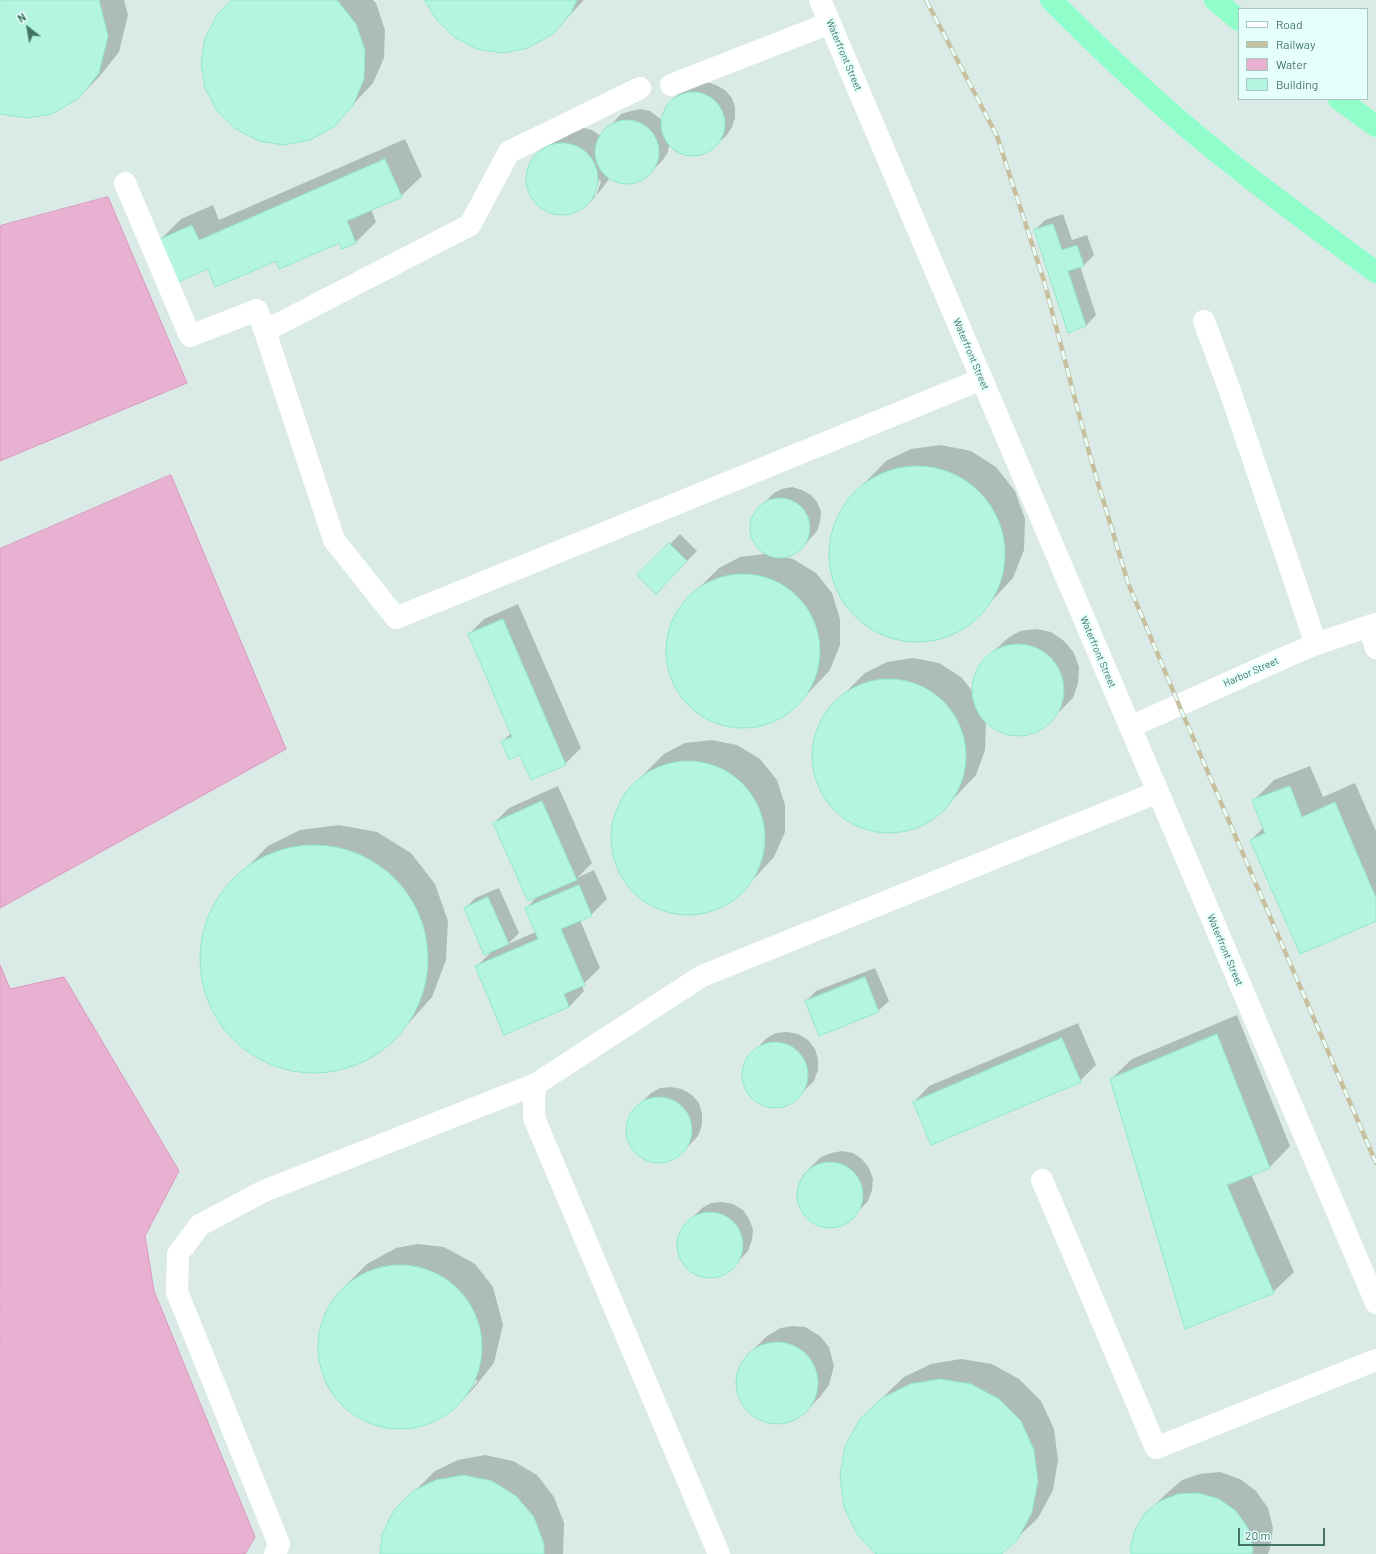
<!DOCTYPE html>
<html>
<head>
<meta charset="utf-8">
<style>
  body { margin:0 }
  #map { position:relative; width:1376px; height:1554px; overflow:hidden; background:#defefb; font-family:Barlow,sans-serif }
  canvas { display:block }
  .legend { position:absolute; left:1238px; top:8px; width:130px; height:92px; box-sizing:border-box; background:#e6fffc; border:1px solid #a5c8bf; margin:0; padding:5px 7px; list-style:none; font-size:12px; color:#447564 }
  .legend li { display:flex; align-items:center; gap:8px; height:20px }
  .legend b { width:20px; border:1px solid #a5c8bf }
  .north { position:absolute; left:8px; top:8px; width:40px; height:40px; -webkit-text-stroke:3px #e6fffc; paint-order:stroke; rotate:329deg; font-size:11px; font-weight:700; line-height:16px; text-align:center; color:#447564 }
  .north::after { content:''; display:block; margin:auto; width:14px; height:18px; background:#447564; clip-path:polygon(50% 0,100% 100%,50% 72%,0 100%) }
  .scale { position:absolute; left:1238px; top:1528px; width:87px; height:18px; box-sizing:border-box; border:2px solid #447564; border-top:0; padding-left:5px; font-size:12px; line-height:14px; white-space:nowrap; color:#447564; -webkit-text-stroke:3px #e6fffc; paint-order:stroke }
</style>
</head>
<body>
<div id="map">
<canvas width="1376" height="1554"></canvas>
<ul class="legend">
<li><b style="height:5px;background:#fff"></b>Road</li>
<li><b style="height:5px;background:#c7bf9d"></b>Railway</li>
<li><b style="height:11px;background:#e8b1d1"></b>Water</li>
<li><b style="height:11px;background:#b3f5e0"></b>Building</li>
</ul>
<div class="north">N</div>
<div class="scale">20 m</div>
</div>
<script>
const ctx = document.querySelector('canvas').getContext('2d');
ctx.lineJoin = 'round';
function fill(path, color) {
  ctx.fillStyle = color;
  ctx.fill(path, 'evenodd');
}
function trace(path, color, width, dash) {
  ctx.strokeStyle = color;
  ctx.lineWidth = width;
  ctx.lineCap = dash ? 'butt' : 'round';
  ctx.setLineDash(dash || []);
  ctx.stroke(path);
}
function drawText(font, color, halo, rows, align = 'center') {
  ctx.font = font + ' Barlow,sans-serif';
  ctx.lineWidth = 4;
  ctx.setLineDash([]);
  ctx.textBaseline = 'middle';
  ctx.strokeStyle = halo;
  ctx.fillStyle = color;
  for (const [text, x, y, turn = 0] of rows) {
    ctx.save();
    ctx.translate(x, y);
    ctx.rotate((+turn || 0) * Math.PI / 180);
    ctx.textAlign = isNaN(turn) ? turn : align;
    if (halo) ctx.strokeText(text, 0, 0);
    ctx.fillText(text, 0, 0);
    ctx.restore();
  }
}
fill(new Path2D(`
  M 0,0 L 1376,0 L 1376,1554 L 245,1554 L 255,1537 L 154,1291 L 145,1236 L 179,1171 L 10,989 L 0,965 L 0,908 L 285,749 L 171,475 L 0,549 L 0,461 L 187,383 L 108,197 L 0,226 ZM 1239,9 L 1367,9 L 1367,99 L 1239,99 Z`), '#daebe7');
const water = new Path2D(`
  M 108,197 L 187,383 L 0,461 L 0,226 Z
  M 171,475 L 286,749 L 0,908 L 0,549 Z
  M 0,965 L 10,989 L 64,977 L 179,1171 L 145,1236 L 154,1291 L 255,1537 L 245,1554 L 0,1554 Z`);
fill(water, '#e8b1d1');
trace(water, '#db97bd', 1);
fill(new Path2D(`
  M 0,0 L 124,0 L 128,15 L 119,52 L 99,77 L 78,98 L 0,112 Z
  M 233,0 L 373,0 L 376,3 L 385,30 L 384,58 L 373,83 L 334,125 Z
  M 427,0 L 584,0 L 552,34 Z
  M 706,82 L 716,85 L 725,90 L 732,98 L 735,107 L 735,118 L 732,127 L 726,136 L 707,153 L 697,156 L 687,156 L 677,152 L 669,146 L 668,152 L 663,160 L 645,178 L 637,182 L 627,184 L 617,182 L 610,178 L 596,196 L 601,181 L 599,180 L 594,196 L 596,196 L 586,206 L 575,212 L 564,215 L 552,213 L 543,209 L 535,202 L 530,193 L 527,183 L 528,173 L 531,164 L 536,155 L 552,139 L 580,127 L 592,130 L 601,136 L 621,114 L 631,111 L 640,109 L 650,111 L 662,120 L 662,115 L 667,105 L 686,87 Z
  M 405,139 L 422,176 L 401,196 L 371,209 L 376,222 L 356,242 L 343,248 L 340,242 L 277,260 L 208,268 L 161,239 L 181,219 L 213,205 L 219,220 Z
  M 1063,214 L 1072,240 L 1087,235 L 1094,255 L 1084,265 L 1080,266 L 1096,315 L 1086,326 L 1035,230 L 1045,220 Z
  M 941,445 L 971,451 L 996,467 L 1015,491 L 1025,519 L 1024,550 L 1013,578 L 972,622 L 945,637 L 918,641 L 890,638 L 866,625 L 846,606 L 833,581 L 829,554 L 833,527 L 846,502 L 886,461 L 911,449 Z
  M 792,487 L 802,490 L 811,495 L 817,502 L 821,512 L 820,522 L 817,531 L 800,550 L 791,556 L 784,557 L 793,559 L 816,573 L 832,593 L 840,619 L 840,645 L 830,670 L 791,711 L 768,724 L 744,728 L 720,725 L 698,714 L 681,697 L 670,676 L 666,652 L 670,628 L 681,606 L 719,568 L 740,557 L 765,554 L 757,546 L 752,538 L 751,529 L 752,519 L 756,511 L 774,493 L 782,489 Z
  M 680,534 L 697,551 L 656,592 L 639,575 Z
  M 518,604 L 581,748 L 565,764 L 520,754 L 502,742 L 511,733 L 469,634 L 484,619 Z
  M 1036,629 L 1051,632 L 1064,641 L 1074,653 L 1079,667 L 1078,683 L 1073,698 L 1046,725 L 1032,733 L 1018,735 L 1004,733 L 992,727 L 986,722 L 985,750 L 976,775 L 937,816 L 914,829 L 890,833 L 866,829 L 844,818 L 827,802 L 816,780 L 812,756 L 816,732 L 827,711 L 865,673 L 887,662 L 913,658 L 939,663 L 961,677 L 973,692 L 975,677 L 981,664 L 997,648 L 1008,638 L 1020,631 Z
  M 712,740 L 737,745 L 760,759 L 777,780 L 785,805 L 785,832 L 774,857 L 736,898 L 713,911 L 689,915 L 665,911 L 643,900 L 626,884 L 615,862 L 611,838 L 615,814 L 625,793 L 664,754 L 685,743 Z
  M 1310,766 L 1323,797 L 1355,783 L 1376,831 L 1376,920 L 1251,840 L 1264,827 L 1253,801 L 1274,780 Z
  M 558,786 L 592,863 L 577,878 L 594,870 L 607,899 L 591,915 L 580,920 L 600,968 L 582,985 L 584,991 L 569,1007 L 476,967 L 492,951 L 465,909 L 475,898 L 499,888 L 519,933 L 508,944 L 536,932 L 526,908 L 539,895 L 494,823 L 509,808 Z
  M 339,825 L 377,832 L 411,853 L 435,884 L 448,921 L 446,960 L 432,997 L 406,1026 L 385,1047 L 350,1066 L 315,1072 L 280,1067 L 248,1052 L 222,1027 L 206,995 L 200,960 L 206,924 L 222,893 L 268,846 L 300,830 Z
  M 875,968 L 889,1001 L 878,1011 L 806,1001 L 816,991 Z
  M 1237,1015 L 1290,1146 L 1270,1167 L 1251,1174 L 1294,1272 L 1273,1292 L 1111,1079 L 1132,1059 Z
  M 1078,1023 L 1096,1065 L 1080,1081 L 914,1102 L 929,1086 Z
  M 787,1032 L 798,1034 L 808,1040 L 815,1049 L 818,1059 L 818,1070 L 814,1081 L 795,1100 L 786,1106 L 776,1107 L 765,1106 L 756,1101 L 749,1094 L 745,1085 L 743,1075 L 744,1065 L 749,1056 L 767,1038 L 776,1033 Z
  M 671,1087 L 682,1089 L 692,1095 L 699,1103 L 702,1114 L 702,1125 L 698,1136 L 680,1155 L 670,1160 L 660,1162 L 650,1161 L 640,1156 L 633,1149 L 629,1140 L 627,1130 L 628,1120 L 633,1111 L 651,1093 L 660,1088 Z
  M 842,1151 L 853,1153 L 862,1159 L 869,1168 L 873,1179 L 872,1190 L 868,1201 L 850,1220 L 840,1225 L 830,1227 L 820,1226 L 811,1221 L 803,1214 L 799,1205 L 797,1195 L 799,1185 L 803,1175 L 821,1157 L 831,1153 Z
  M 722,1202 L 733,1204 L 743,1210 L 749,1219 L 753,1229 L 752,1240 L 748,1251 L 730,1270 L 720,1276 L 710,1278 L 700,1276 L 691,1272 L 684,1264 L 679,1255 L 677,1245 L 679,1235 L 684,1226 L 702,1208 L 711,1203 Z
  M 418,1244 L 444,1247 L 475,1264 L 493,1287 L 503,1325 L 494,1363 L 474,1388 L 453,1409 L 426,1425 L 403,1429 L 376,1426 L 346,1409 L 327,1386 L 318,1349 L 325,1312 L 346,1285 L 367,1264 L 396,1248 ZM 476,1380 L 478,1381 L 467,1394 L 465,1394 Z
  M 792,1326 L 805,1327 L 820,1336 L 829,1347 L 834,1366 L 829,1385 L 820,1397 L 804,1413 L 790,1421 L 779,1423 L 766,1421 L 751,1413 L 741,1402 L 737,1384 L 741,1366 L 751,1352 L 767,1336 L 781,1328 Z
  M 961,1359 L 992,1364 L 1019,1379 L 1041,1401 L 1054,1429 L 1058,1460 L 1053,1490 L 1038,1518 L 1000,1554 L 877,1554 L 881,1399 L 904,1377 L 931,1364 Z
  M 485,1455 L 513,1461 L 537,1475 L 554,1497 L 564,1523 L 563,1554 L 381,1554 L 395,1511 L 435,1471 L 458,1460 Z
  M 1220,1472 L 1240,1479 L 1256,1491 L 1268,1508 L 1273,1528 L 1270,1548 L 1268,1554 L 1132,1554 L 1146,1514 L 1167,1493 L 1182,1480 L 1200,1474 Z`), '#0003');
const building = new Path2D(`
  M 0,0 L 99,0 L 108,36 L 99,73 L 79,98 L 52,114 L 28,118 L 0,114 Z
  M 232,0 L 336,0 L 338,1 L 356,24 L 365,50 L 364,79 L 353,105 L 335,126 L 310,140 L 284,145 L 259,141 L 236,129 L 217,111 L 205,88 L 201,63 L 205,38 L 217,15 Z
  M 425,0 L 577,0 L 571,13 L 553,34 L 528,48 L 503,53 L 477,49 L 454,37 L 436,19 Z
  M661 124a32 32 0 1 1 64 0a32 32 0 1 1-64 0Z
  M595 152a32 32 0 1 1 64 0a32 32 0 1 1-64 0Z
  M526 179a36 36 0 1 1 72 0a36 36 0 1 1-72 0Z
  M 385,159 L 402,197 L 347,221 L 356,243 L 342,249 L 339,243 L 279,269 L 276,261 L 215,287 L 208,269 L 178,282 L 160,239 L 192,225 L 199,240 Z
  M 1053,224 L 1062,250 L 1077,245 L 1084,266 L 1068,271 L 1086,326 L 1068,333 L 1034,230 Z
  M829 554a88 88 0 1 1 176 0a88 88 0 1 1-176 0Z
  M750 528a30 30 0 1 1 60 0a30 30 0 1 1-60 0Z
  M 669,543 L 687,561 L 656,594 L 637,575 Z
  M666 651a77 77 0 1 1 154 0a77 77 0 1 1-154 0Z
  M 503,619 L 566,765 L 531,780 L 520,755 L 509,760 L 501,741 L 512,737 L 468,634 Z
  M972 690a46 46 0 1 1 92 0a46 46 0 1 1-92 0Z
  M812 756a77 77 0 1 1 154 0a77 77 0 1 1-154 0Z
  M611 838a77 77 0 1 1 154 0a77 77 0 1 1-154 0Z
  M 1290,786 L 1302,817 L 1335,802 L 1376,898 L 1376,921 L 1300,954 L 1250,840 L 1265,833 L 1252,800 Z
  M 542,801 L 577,880 L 528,901 L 493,823 Z
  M200 959a114 114 0 1 1 228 0a114 114 0 1 1-228 0Z
  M 579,885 L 592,916 L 561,929 L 585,985 L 564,994 L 569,1007 L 504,1035 L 475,966 L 538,939 L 525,908 Z
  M 488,897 L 509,944 L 484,955 L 464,908 Z
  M 865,977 L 879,1012 L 819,1036 L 805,1001 Z
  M 1217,1034 L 1270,1168 L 1227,1185 L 1274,1293 L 1185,1329 L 1110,1079 Z
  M 1062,1038 L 1081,1082 L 931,1145 L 913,1102 Z
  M742 1075a33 33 0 1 1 66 0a33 33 0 1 1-66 0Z
  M626 1130a33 33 0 1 1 66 0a33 33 0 1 1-66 0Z
  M797 1195a33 33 0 1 1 66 0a33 33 0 1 1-66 0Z
  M677 1245a33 33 0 1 1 66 0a33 33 0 1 1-66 0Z
  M318 1347a82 82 0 1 1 164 0a82 82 0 1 1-164 0Z
  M736 1383a41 41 0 1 1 82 0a41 41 0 1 1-82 0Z
  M 940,1379 L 971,1384 L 999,1399 L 1021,1421 L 1034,1450 L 1038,1481 L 1032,1512 L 1018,1539 L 1002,1554 L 876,1554 L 857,1534 L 844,1507 L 840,1476 L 845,1446 L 860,1419 L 882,1398 L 910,1384 Z
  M 464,1475 L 492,1481 L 516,1496 L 534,1517 L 544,1544 L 544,1554 L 380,1554 L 382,1534 L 394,1510 L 413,1491 L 436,1480 Z
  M 1199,1493 L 1219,1499 L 1236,1511 L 1248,1528 L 1253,1549 L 1252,1554 L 1131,1554 L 1130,1549 L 1135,1530 L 1145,1513 L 1160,1501 L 1178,1494 Z`);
fill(building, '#b3f5e0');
trace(building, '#92e9cc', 1);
trace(new Path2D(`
  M 820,0 L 1376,1303
  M 671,85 L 830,23
  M 640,88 L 509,152 L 470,225 L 265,331 L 334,540 L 396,618 L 982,379
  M 125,183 L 190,336 L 257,310 L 265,331
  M 1204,321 L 1230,391 L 1316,644
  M 1369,626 L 1376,648
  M 1130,727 L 1288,656 L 1316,644 L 1376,624
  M 1042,1180 L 1156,1448 L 1376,1360
  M 275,1554 L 279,1544 L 177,1292 L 178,1254 L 200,1225 L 264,1191 L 536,1084
  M 719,1554 L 534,1118 L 534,1098 L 536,1084 L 702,976 L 1158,792`), '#fff', 22);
trace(new Path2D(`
  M 1051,0 C 1102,51 1155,102 1212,148 C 1265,191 1321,232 1376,272
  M 1215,0 L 1239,20
  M 1339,99 L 1376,126`), '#8ffecb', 22);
const rail = new Path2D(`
  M 926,0 L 997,136 L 1044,281 L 1090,456 L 1128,583 L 1179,705 L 1376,1163`);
trace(rail, '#c7bf9d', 4.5);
trace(rail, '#e6fffc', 3, [9]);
drawText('10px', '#447564', '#e6fffc', [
  ["Waterfront Street",844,55,67],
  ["Waterfront Street",971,354,67],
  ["Waterfront Street",1098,652,67],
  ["Harbor Street",1251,672,-24],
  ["Waterfront Street",1225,950,67]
]);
</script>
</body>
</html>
